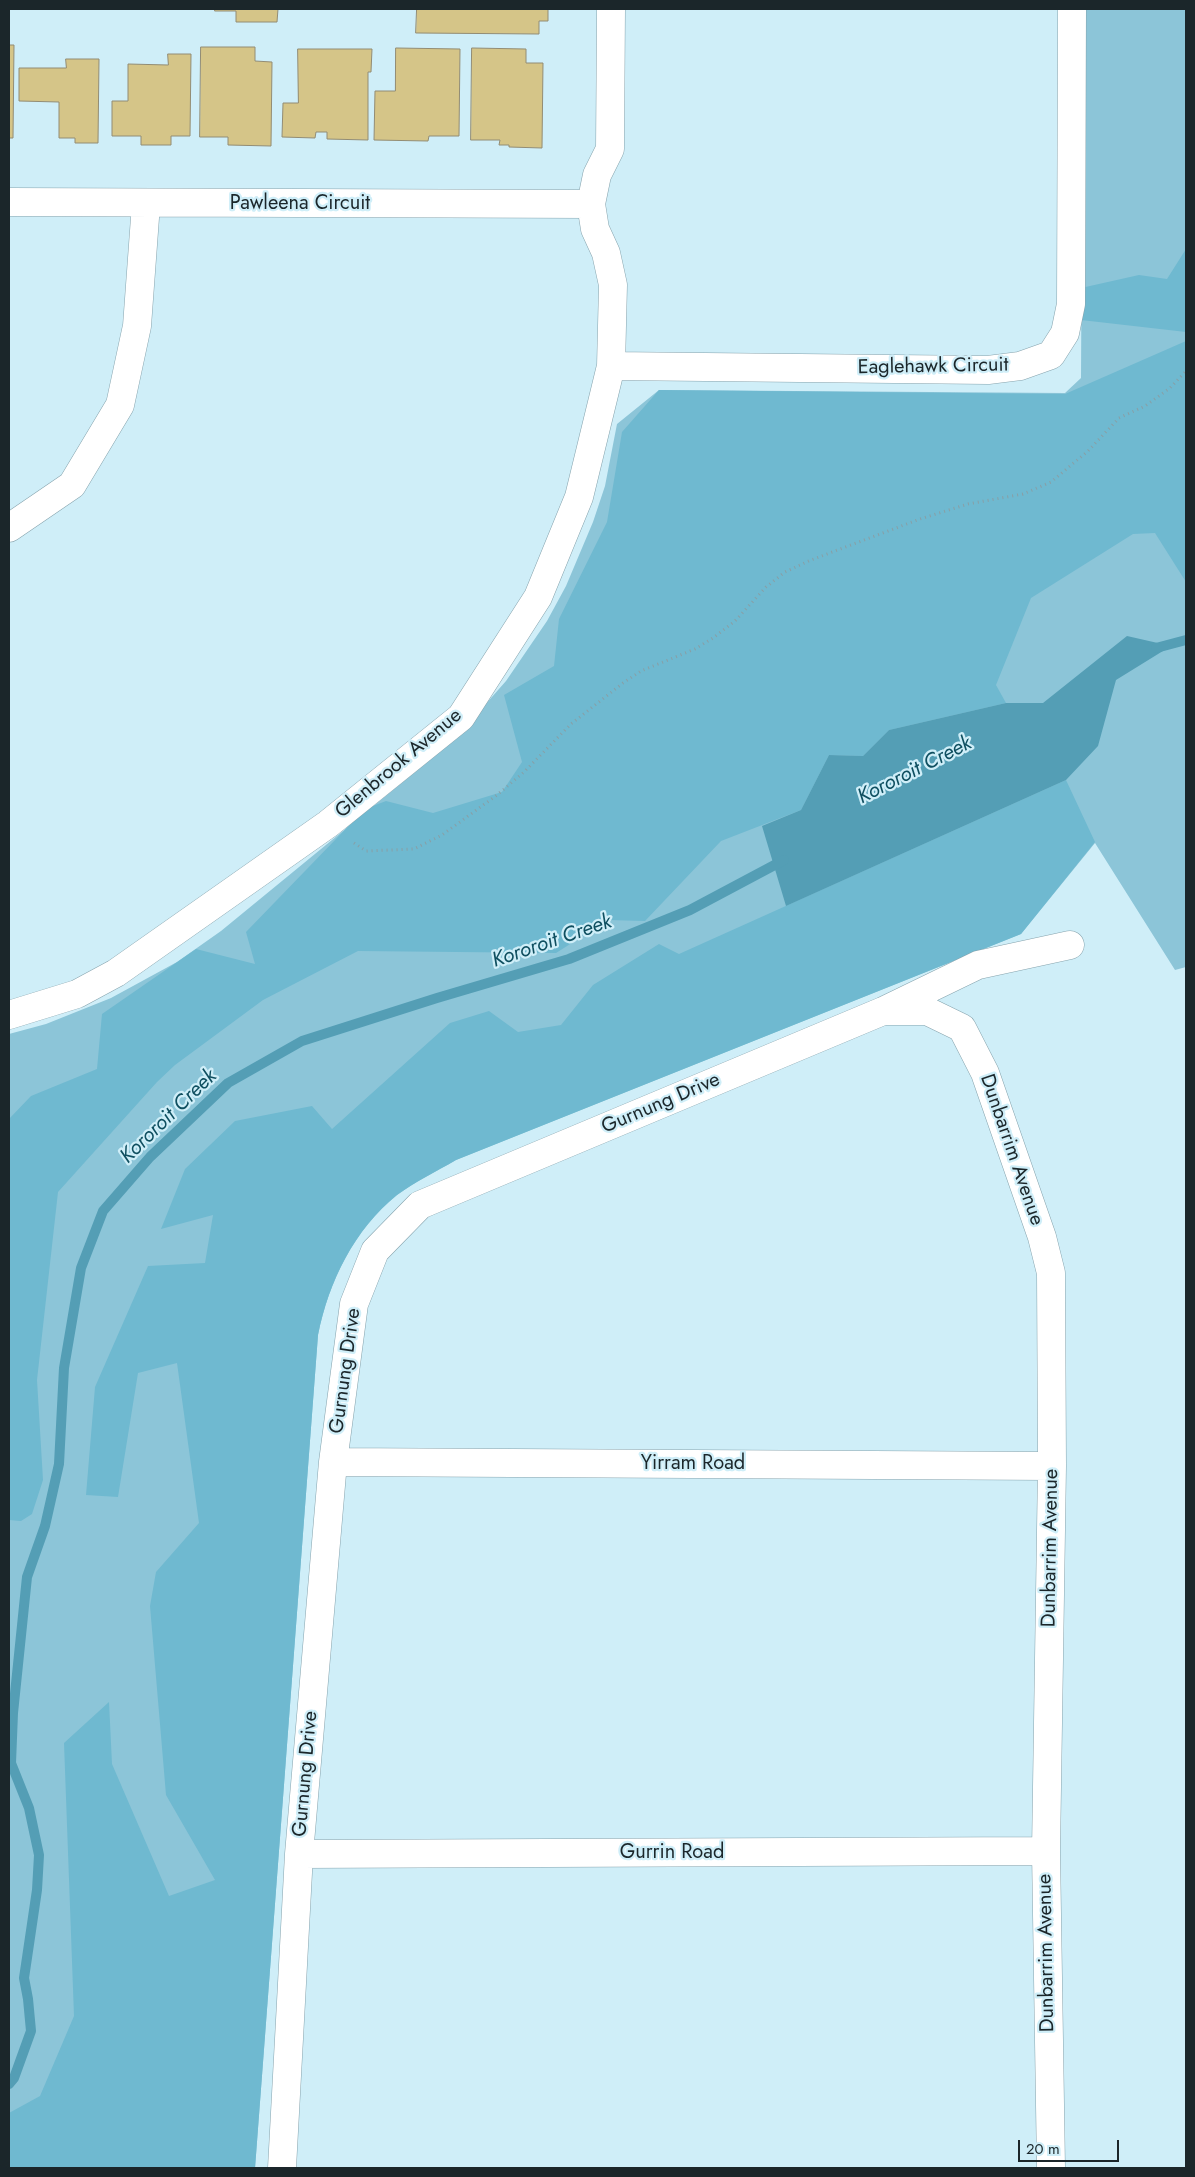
<!DOCTYPE html>
<html>
<head>
<meta charset="utf-8">
<style>
  body { margin:0 }
  #map { position:relative; width:1195px; height:2177px; overflow:hidden; background:#cfeef8; font-family:Jost,sans-serif }
  canvas { display:block }
  .frame { position:absolute; inset:0; border:10px solid #1b262a; pointer-events:none }
  .scale { position:absolute; left:1018px; top:2140px; width:101px; height:22px; box-sizing:border-box; border:2px solid #1b262a; border-top:0; padding-left:6px; font-size:15px; line-height:18px; white-space:nowrap; color:#1b262a; -webkit-text-stroke:4px #cfeef8; paint-order:stroke }
</style>
</head>
<body>
<div id="map">
<canvas width="1195" height="2177"></canvas>
<div class="frame"></div>
<div class="scale">20 m</div>
</div>
<script>
const ctx = document.querySelector('canvas').getContext('2d');
ctx.lineJoin = 'round';
function fill(path, color) {
  ctx.fillStyle = color;
  ctx.fill(path, 'evenodd');
}
function trace(path, color, width, dash) {
  ctx.strokeStyle = color;
  ctx.lineWidth = width;
  ctx.lineCap = dash ? 'butt' : 'round';
  ctx.setLineDash(dash || []);
  ctx.stroke(path);
}
function drawText(font, color, halo, rows, align = 'center') {
  ctx.font = font + ' Jost,sans-serif';
  ctx.lineWidth = 4.5;
  ctx.setLineDash([]);
  ctx.textBaseline = 'middle';
  ctx.strokeStyle = halo;
  ctx.fillStyle = color;
  for (const [text, x, y, turn = 0] of rows) {
    ctx.save();
    ctx.translate(x, y);
    ctx.rotate((+turn || 0) * Math.PI / 180);
    ctx.textAlign = isNaN(turn) ? turn : align;
    if (halo) ctx.strokeText(text, 0, 0);
    ctx.fillText(text, 0, 0);
    ctx.restore();
  }
}
fill(new Path2D(`
  M 1083,9 L 1186,9 L 1186,967 L 1175,970 L 1095,843 L 1021,934 L 456,1160 C 437,1171 415,1182 397,1195 C 354,1230 329,1281 318,1335 L 255,2168 L 9,2168 L 9,1034 L 46,1024 L 111,998 L 177,962 L 221,931 L 454,740 L 506,681 L 547,621 L 566,586 L 593,522 L 605,486 L 617,424 L 659,390 L 1065,393 L 1081,378 Z`), '#8cc5d8');
fill(new Path2D(`
  M 1186,249 L 1186,332 L 1081,320 L 1081,288 L 1139,275 L 1167,279 Z
  M 1186,341 L 1186,582 L 1155,533 L 1133,534 L 1031,598 L 996,685 L 1006,703 L 889,730 L 863,756 L 829,755 L 801,810 L 721,841 L 645,921 L 608,920 L 556,953 L 358,951 L 263,1000 L 175,1065 L 157,1082 L 58,1192 L 37,1380 L 43,1480 L 32,1514 L 21,1521 L 9,1520 L 9,1119 L 31,1096 L 97,1069 L 102,1014 L 196,949 L 255,964 L 246,932 L 365,809 L 386,801 L 433,813 L 502,792 L 522,762 L 504,695 L 554,666 L 559,619 L 607,522 L 622,432 L 659,390 L 1065,394 Z
  M 1066,780 L 1095,842 L 1021,934 L 456,1160 C 437,1171 415,1182 397,1195 C 354,1230 329,1281 318,1335 L 255,2168 L 9,2168 L 9,2113 L 40,2096 L 74,2016 L 64,1743 L 109,1702 L 112,1764 L 169,1896 L 215,1880 L 166,1795 L 150,1606 L 156,1572 L 199,1523 L 177,1363 L 138,1373 L 118,1497 L 86,1495 L 95,1387 L 148,1266 L 205,1263 L 213,1215 L 161,1229 L 185,1169 L 235,1121 L 312,1106 L 332,1129 L 450,1023 L 489,1011 L 518,1032 L 561,1025 L 593,985 L 659,944 L 679,954 Z`), '#6fb9d0');
fill(new Path2D(`
  M 1127,636 L 1171,646 L 1116,680 L 1098,746 L 1066,780 L 786,906 L 762,826 L 801,810 L 829,755 L 863,756 L 889,730 L 1006,703 L 1043,703 Z`), '#549eb5');
trace(new Path2D(`
  M 1156,648 L 1186,640
  M 9,2084 L 14,2078 L 31,2031 L 28,1999 L 24,1978 L 37,1890 L 39,1855 L 29,1808 L 11,1763 L 13,1713 L 27,1577 L 45,1526 L 59,1464 L 64,1368 L 81,1268 L 103,1211 L 150,1157 L 228,1083 L 302,1041 L 437,998 L 569,959 L 690,910 L 784,860`), '#549eb5', 10);
const building = new Path2D(`
  M 215,9 L 278,9 L 277,22 L 236,22 L 236,11 L 215,11 Z
  M 417,9 L 548,9 L 548,21 L 539,21 L 539,34 L 416,33 Z
  M 9,45 L 14,45 L 13,138 L 9,138 Z
  M 201,47 L 255,47 L 255,61 L 272,62 L 271,146 L 228,145 L 228,137 L 200,137 Z
  M 396,48 L 460,49 L 459,136 L 429,136 L 428,141 L 374,140 L 375,91 L 395,91 Z
  M 472,48 L 526,49 L 526,63 L 543,63 L 542,148 L 509,147 L 509,145 L 499,145 L 500,140 L 471,140 Z
  M 298,49 L 372,49 L 371,72 L 368,72 L 368,140 L 327,139 L 327,132 L 316,132 L 315,138 L 282,137 L 283,103 L 298,103 Z
  M 168,54 L 191,54 L 190,136 L 171,136 L 171,145 L 141,145 L 141,136 L 112,136 L 112,101 L 128,101 L 128,64 L 168,65 Z
  M 66,59 L 99,59 L 98,143 L 75,143 L 75,138 L 59,138 L 59,102 L 19,101 L 19,68 L 66,68 Z`);
fill(building, '#d5c588');
trace(building, '#928c74', 1);
const street = new Path2D(`
  M 9,202 L 591,204
  M 611,366 L 988,370 L 1020,366 L 1051,355 L 1065,333 L 1071,304 L 1072,9
  M 9,528 L 72,485 L 120,405 L 137,326 L 146,204
  M 889,1011 L 927,1011 L 962,1028 L 985,1073 L 1042,1237 L 1051,1273 L 1052,1466 L 1046,1851 L 1051,2168
  M 9,1015 L 77,994 L 116,973 L 328,824 L 461,717 L 538,597 L 579,497 L 611,366 L 613,285 L 606,253 L 595,229 L 591,204 L 597,175 L 610,149 L 611,9
  M 333,1462 L 1052,1466
  M 299,1854 L 1046,1851
  M 282,2168 L 299,1854 L 333,1462 L 354,1304 L 375,1251 L 420,1205 L 883,1011 L 978,965 L 1070,945`);
trace(street, '#86a3ad', 29);
trace(new Path2D(`
  M 354,843 L 366,851 L 414,849 L 442,835 L 497,795 L 524,772 L 571,724 L 623,683 L 641,671 L 695,649 L 713,638 L 735,621 L 766,587 L 785,572 L 811,560 L 920,519 L 968,504 L 1023,494 L 1051,482 L 1088,451 L 1119,418 L 1145,406 L 1170,388 L 1186,371`), '#889fa6', 3, [1, 4]);
trace(street, '#fff', 28);
drawText('20px', '#1b262a', '#cfeef8', [
  ["Pawleena Circuit",300,204],
  ["Eaglehawk Circuit",933,367,-1],
  ["Glenbrook Avenue",399,764,-40],
  ["Gurnung Drive",661,1104,-23],
  ["Dunbarrim Avenue",1011,1150,71],
  ["Gurnung Drive",346,1371,-82],
  ["Yirram Road",693,1464],
  ["Dunbarrim Avenue",1051,1548,-89],
  ["Gurnung Drive",306,1774,-85],
  ["Gurrin Road",672,1853],
  ["Dunbarrim Avenue",1047,1953,-91]
]);
drawText('italic 21px', '#0f4f60', '#cfeef8', [
  ["Kororoit Creek",915,771,-27],
  ["Kororoit Creek",552,942,-19],
  ["Kororoit Creek",169,1117,-44]
]);
</script>
</body>
</html>
